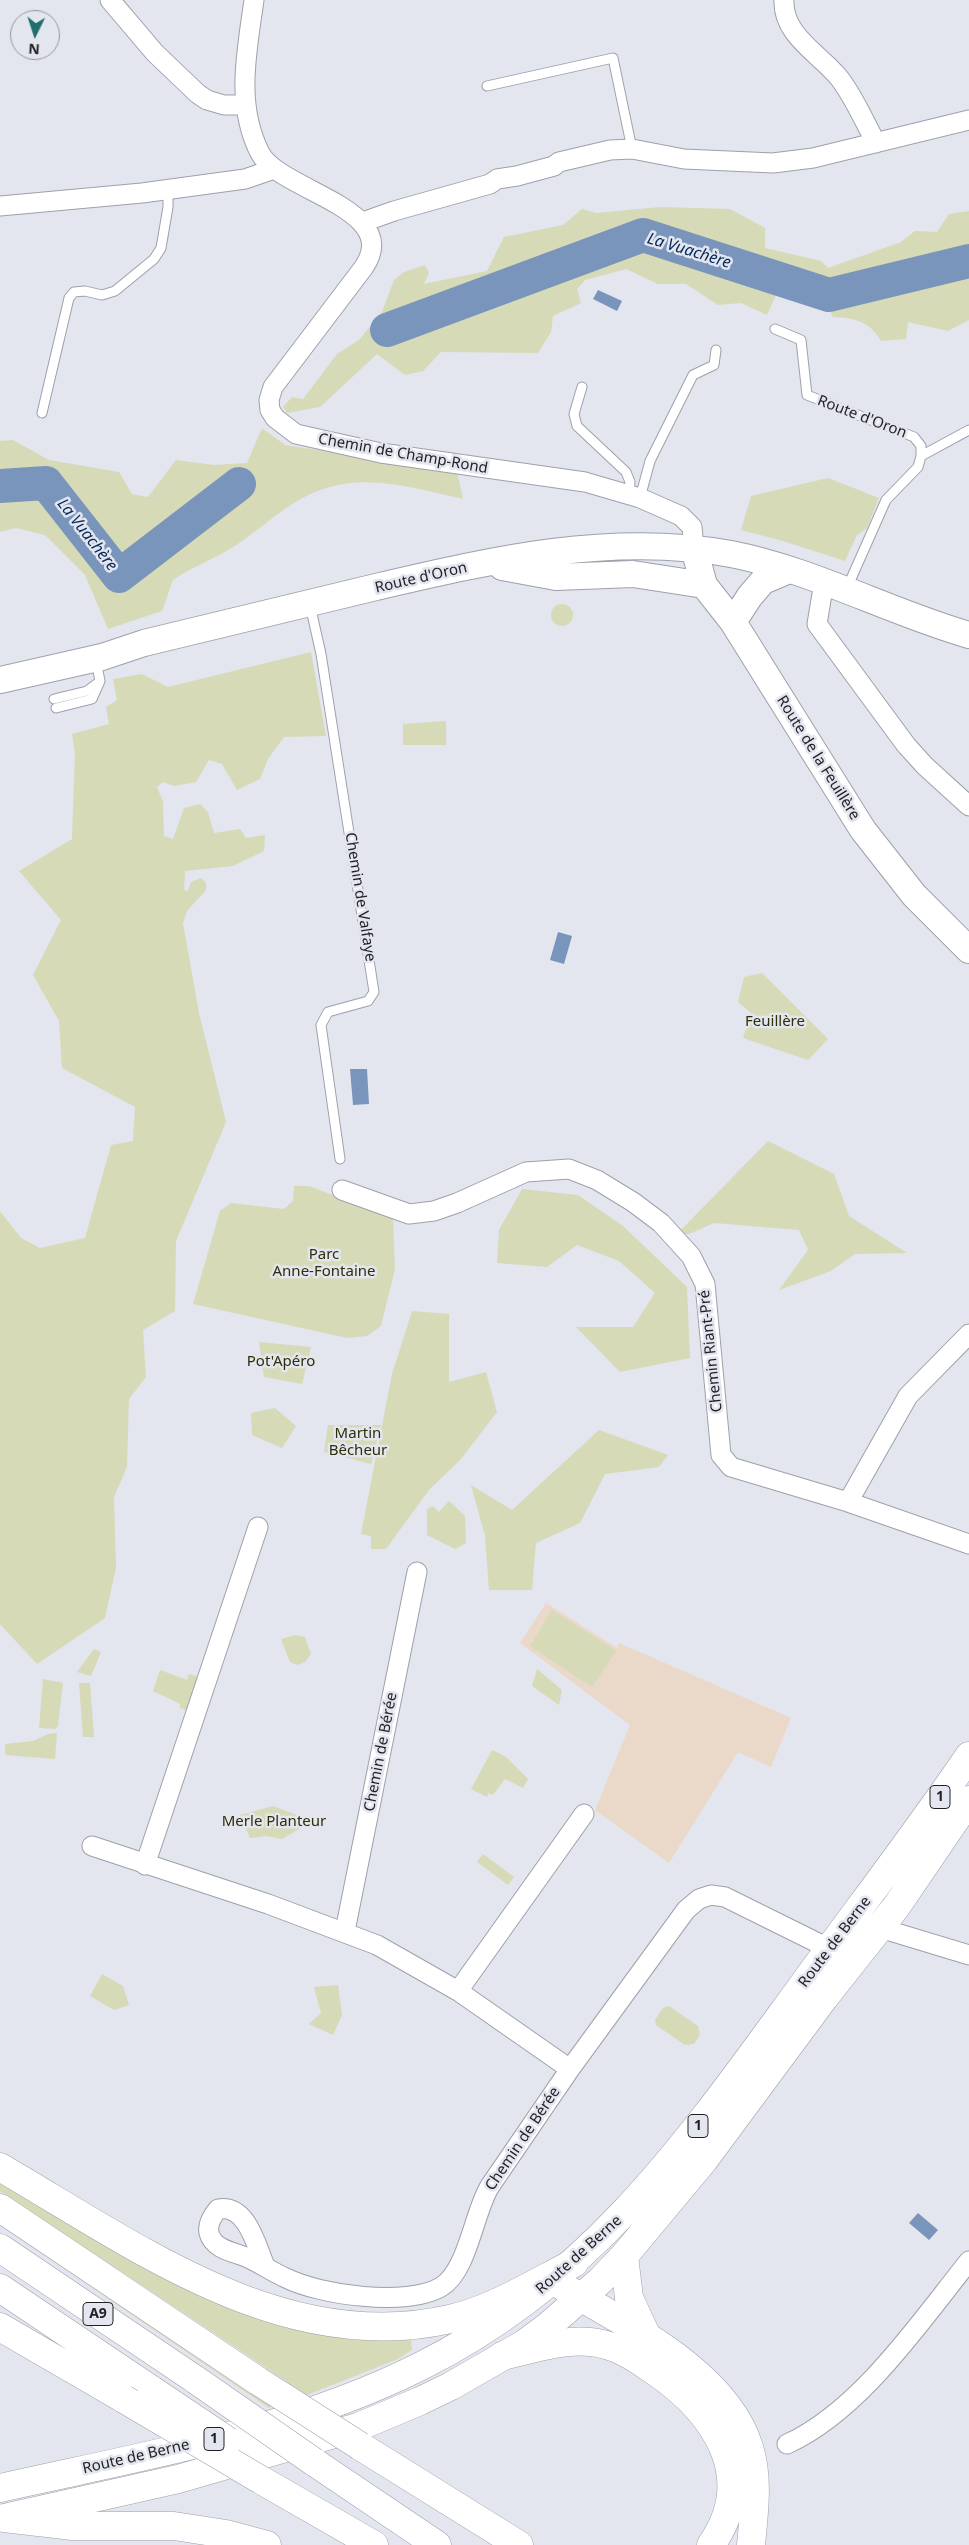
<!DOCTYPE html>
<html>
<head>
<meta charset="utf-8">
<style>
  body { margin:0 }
  #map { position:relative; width:969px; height:2545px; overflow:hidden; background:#e3e5ef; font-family:"Noto Sans",sans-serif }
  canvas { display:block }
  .north { position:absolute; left:10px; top:10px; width:50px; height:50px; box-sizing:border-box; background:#e3e5ef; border:1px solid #95969d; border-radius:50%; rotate:184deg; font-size:14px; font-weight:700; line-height:20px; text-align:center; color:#1f2023 }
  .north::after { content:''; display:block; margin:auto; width:18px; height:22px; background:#226e6d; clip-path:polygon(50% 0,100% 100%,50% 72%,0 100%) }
</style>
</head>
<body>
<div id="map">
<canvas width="969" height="2545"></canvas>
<div class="north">N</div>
</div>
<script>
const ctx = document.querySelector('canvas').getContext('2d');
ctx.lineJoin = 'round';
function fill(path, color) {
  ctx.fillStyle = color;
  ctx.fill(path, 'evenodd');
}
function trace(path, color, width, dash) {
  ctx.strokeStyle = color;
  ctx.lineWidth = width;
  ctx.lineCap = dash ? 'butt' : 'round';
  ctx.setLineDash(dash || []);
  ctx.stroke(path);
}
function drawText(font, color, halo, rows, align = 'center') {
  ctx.font = font + ' "Noto Sans",sans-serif';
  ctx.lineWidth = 5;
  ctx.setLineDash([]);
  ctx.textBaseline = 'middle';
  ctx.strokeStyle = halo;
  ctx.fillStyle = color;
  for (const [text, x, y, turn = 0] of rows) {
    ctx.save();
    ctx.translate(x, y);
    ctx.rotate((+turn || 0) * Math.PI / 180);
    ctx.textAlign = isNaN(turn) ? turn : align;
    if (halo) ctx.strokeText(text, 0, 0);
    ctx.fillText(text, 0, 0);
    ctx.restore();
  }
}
fill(new Path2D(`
  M 546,1603 L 617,1648 L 619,1643 L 791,1718 L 771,1767 L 738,1752 L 669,1863 L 595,1810 L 630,1725 L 520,1643 Z`), '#ead9c8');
fill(new Path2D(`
  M 660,207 L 730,209 L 765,228 L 765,248 L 821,261 L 828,268 L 901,242 L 915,231 L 937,232 L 949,214 L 969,211 L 969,320 L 948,331 L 908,322 L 906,339 L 881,341 C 870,321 854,318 833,317 L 824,298 L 781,284 L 767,315 L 741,303 L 718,305 L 686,284 L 658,284 L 626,269 L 585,280 L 577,289 L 581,303 L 553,316 L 551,332 L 538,353 L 441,352 L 423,371 L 405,375 L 377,354 L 320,407 L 287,413 L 283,407 L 292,397 L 303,399 L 337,354 L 359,340 L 382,312 L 394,280 L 404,272 L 425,265 L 429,273 L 424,284 L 487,271 L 504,237 L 563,225 L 582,209 L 596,213 Z
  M 262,428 L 285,445 L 457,471 L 463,499 C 398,484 344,466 285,509 C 267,521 251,536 233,547 C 214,559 192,567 173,580 L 162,611 L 108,629 L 85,575 L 45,535 L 16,528 L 0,532 L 0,441 L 13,440 L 49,460 L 119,472 L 132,494 L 148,497 L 176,460 L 214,465 L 247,463 Z
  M 828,478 L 879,498 L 867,528 L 857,535 L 845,561 L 783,541 L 741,530 L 751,496 Z
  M551 615a11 11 0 1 1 22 0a11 11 0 1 1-22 0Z
  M 311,652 L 326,736 L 284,737 L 268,759 L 260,779 L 237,790 L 222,764 L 209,760 L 196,782 L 174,786 L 163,782 L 157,787 L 163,802 L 164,836 L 173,839 L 184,808 L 200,804 L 208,812 L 214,833 L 240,829 L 246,838 L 265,835 L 264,851 L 233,866 L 185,871 L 184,890 L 188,891 L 191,882 L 201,878 L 206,883 L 206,890 L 187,911 L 183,923 L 199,1013 L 226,1122 L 176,1241 L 175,1311 L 143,1330 L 146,1377 L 129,1399 L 127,1467 L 114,1497 L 116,1568 L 105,1618 L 37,1664 L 0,1624 L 0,1211 L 21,1238 L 40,1248 L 85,1238 L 111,1145 L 133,1141 L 135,1107 L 62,1068 L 59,1021 L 33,975 L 61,920 L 19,871 L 72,839 L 75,753 L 72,734 L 109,724 L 106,707 L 117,700 L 113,679 L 142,674 L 168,687 Z
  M 446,721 L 446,745 L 403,745 L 403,724 Z
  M 762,973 L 828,1039 L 808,1060 L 743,1038 L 751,1013 L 738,1002 L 744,977 Z
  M 768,1141 L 834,1174 L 849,1216 L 907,1253 L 855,1254 L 831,1271 L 779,1290 L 808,1250 L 799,1230 L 714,1223 L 689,1234 L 677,1234 Z
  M 294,1186 L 309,1186 L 393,1218 L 395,1269 L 381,1326 L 367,1336 L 347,1338 L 193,1304 L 220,1211 L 231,1203 L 284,1209 L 293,1201 Z
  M 522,1189 L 578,1195 L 623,1226 L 687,1287 L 690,1358 L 620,1372 L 576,1327 L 633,1327 L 655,1293 L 619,1261 L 577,1245 L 547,1267 L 497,1263 L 499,1230 Z
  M 412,1311 L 449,1314 L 449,1382 L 486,1372 L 497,1412 L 461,1459 L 429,1490 L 386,1549 L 371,1549 L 371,1536 L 361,1534 L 392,1374 Z
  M 259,1342 L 311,1347 L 302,1384 L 264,1377 Z
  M 275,1408 L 296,1426 L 282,1448 L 252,1435 L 251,1413 Z
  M 328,1425 L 381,1425 L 371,1464 L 324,1452 Z
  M 599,1430 L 668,1455 L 659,1467 L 605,1474 L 580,1523 L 536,1543 L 532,1590 L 489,1590 L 485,1536 L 471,1485 L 512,1510 Z
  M 449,1501 L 465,1516 L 466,1543 L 455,1549 L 427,1535 L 427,1509 L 433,1506 L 439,1512 Z
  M 552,1610 L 616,1651 L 592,1687 L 530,1646 Z
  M 295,1635 L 305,1637 L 311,1654 L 305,1662 L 297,1665 L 290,1662 L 281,1639 Z
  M 94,1649 L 101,1652 L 91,1676 L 77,1672 Z
  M 537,1669 L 562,1690 L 559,1705 L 532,1686 Z
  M 160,1670 L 187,1680 L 189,1674 L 200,1677 L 190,1711 L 180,1708 L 180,1704 L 153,1691 Z
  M 43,1679 L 63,1683 L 58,1726 L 55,1729 L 39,1728 Z
  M 79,1683 L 90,1683 L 94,1737 L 83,1737 Z
  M 57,1733 L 55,1759 L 5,1755 L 5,1744 L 33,1741 L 48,1734 Z
  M 492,1750 L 506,1757 L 528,1779 L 523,1788 L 505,1779 L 493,1795 L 488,1793 L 487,1797 L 471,1789 Z
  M 273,1806 L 305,1818 L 304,1826 L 282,1839 L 267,1836 L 250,1838 L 240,1815 Z
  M 483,1854 L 514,1877 L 508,1885 L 477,1862 Z
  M 102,1974 L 123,1986 L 129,2005 L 114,2010 L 90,1996 Z
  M 338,1985 L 342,2015 L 333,2035 L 309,2024 L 321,2013 L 314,1987 Z
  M 669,2006 L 698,2026 L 700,2035 L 694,2044 L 685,2045 L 656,2025 L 655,2020 L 663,2008 Z
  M 0,2176 L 198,2286 L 410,2332 L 412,2350 L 398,2359 L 307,2395 L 0,2191 Z
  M 0,2215 L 276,2401 L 269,2408 L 0,2225 Z`), '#d7dab6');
fill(new Path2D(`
  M 598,290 L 622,301 L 617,311 L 593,299 Z
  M 558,932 L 572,936 L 564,964 L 550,960 Z
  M 350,1069 L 367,1069 L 369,1104 L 353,1105 Z
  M 918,2213 L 938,2230 L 929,2240 L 909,2223 Z`), '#7995bc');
trace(new Path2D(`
  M 387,330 L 643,235 L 829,295 L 969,261
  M 0,486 L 46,483 L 119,576 L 239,484`), '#7995bc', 34);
const lane = new Path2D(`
  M 487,86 L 613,58 L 632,149
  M 775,329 L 801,340 L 807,395 L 914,437 L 921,446 L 921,456 L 918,467 L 886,500 L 847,588
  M 582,387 L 574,414 L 577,426 L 626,472 L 630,482 L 629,495
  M 42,413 L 69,298 L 74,292 L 85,291 L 102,295 L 115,291 L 154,259 L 161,248 L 168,207 L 168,190
  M 921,456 L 969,430
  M 640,498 L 650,461 L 693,375 L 714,365 L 716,350
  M 310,605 L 321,654 L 374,992 L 368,1001 L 328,1012 L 321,1025 L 340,1159
  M 54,699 L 87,691 L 98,683
  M 56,708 L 92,699 L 100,681 L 96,661`);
const street = new Path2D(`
  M 110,0 L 155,53 L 198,94 L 207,100 L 224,105 L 244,105
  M 254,0 C 247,51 235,104 260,153 C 279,191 403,208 364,267 L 273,387 L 269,400 L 270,410 L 275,418 L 296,434 L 381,453 L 585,482 L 640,498 L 681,516 L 692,527 L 694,548
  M 784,0 C 782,35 820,54 840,79 C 855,99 864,121 876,143
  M 0,206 L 142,193 L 245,179 L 274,169
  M 363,222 L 394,211 L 490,184 L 497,179 L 517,176 L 554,166 L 559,162 L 610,150 L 632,149 L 684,159 L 773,163 L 813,158 L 969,120
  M 824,582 L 817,624 L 906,745 L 925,766 L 969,806
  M 342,1190 L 409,1214 L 434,1211 L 457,1203 L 526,1172 L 569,1169 L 597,1180 L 633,1202 L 661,1223 L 691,1256 L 705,1284 L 721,1455 L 731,1467 L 848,1502 L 969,1544
  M 848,1502 L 908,1396 L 969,1334
  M 92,1846 L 268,1904 L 377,1945 L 458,1991 L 570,2069
  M 145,1865 L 258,1527
  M 870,1925 L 969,1955
  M 345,1931 L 417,1572
  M 458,1991 L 584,1814
  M 265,2266 C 256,2245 247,2204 218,2209 C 213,2215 207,2224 209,2233 C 213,2249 233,2252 246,2257 C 260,2263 272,2272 286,2278 C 320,2295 406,2307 441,2287 C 468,2271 474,2211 490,2186 L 570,2069 L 686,1910 L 699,1899 L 711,1895 L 725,1897 L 840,1954
  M 787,2444 C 860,2411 920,2322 969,2261`);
const secondary = new Path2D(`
  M 694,548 L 704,585 L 733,622 L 863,830 L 914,895 L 969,950
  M 502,567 L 556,577 L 633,574 L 704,585
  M 733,622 L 750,596 L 763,581 L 789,570
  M 0,680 L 102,657 L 144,643 C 221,624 299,606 376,587 C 492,560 611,532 731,554 C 813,570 889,612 969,635`);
const primary = new Path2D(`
  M 0,2488 C 142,2456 290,2432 421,2366 C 592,2281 688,2142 797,1993 C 854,1914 914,1837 969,1756
  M 9,2517 L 178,2479 L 358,2427 L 420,2401 L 451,2386 L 524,2344 L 547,2327 L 600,2281 L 624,2256 L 704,2160 L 824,1998 L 896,1907 L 969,1800`);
const highway = new Path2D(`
  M 0,2167 C 136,2246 284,2357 450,2319 C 494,2309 534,2283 574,2263
  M 0,2208 L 258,2381
  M 0,2248 L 196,2380
  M 624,2256 L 629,2298 L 648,2339
  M 554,2281 C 619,2322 724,2368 749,2447 C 759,2479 754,2512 751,2545
  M 0,2288 L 152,2390
  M 0,2327 L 124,2399
  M 502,2356 C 536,2349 572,2335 606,2345 C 625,2350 641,2362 656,2372 C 715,2413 759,2477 711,2545
  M 360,2446 L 519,2545
  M 314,2462 L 437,2545
  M 261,2480 L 374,2545
  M 4,2518 L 73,2526 L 174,2526 L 226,2534 L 267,2545`);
trace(lane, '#9ea0aa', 11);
trace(street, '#9ea0aa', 21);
trace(secondary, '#9ea0aa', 28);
trace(primary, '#9ea0aa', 29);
trace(highway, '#9ea0aa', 29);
trace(lane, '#fff', 9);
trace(street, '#fff', 19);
trace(secondary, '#fff', 26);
trace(primary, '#fff', 28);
trace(highway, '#fff', 28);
const highwayBridge = new Path2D(`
  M 196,2380 L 314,2462
  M 258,2381 L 360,2446
  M 152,2390 L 228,2441
  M 124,2399 L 261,2480`);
trace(highwayBridge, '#9ea0aa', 29, []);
trace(highwayBridge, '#fff', 28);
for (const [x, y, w] of [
  [940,1797,20],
  [698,2126,20],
  [98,2314,30],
  [214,2439,20]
]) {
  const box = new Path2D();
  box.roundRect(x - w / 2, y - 11.5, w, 23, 4);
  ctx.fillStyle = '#e3e5ef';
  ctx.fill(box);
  trace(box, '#1f2023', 1);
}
drawText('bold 14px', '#1f2023', null, [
  ["1",940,1797],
  ["1",698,2126],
  ["A9",98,2314],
  ["1",214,2439]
]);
drawText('15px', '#1f2023', '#e3e5ef', [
  ["Route d'Oron",862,417,21],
  ["Chemin de Champ-Rond",403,454,10],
  ["Route d'Oron",421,578,-13],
  ["Route de la Feuillère",818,758,58],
  ["Chemin de Valfaye",360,897,81],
  ["Chemin Riant-Pré",711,1351,-96],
  ["Chemin de Bérée",381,1752,-79],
  ["Route de Berne",835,1942,-53],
  ["Chemin de Bérée",523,2139,-56],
  ["Route de Berne",579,2255,-42],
  ["Route de Berne",136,2457,-13]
]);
drawText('15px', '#2d2f07', '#e3e5ef', [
  ["Feuillère",775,1022],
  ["Parc",324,1255],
  ["Anne-Fontaine",324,1272],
  ["Pot'Apéro",281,1362],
  ["Martin",358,1434],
  ["Bêcheur",358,1451],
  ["Merle Planteur",274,1822]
]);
drawText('italic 16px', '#032959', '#e3e5ef', [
  ["La Vuachère",689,251,17],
  ["La Vuachère",87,535,52]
]);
</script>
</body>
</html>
